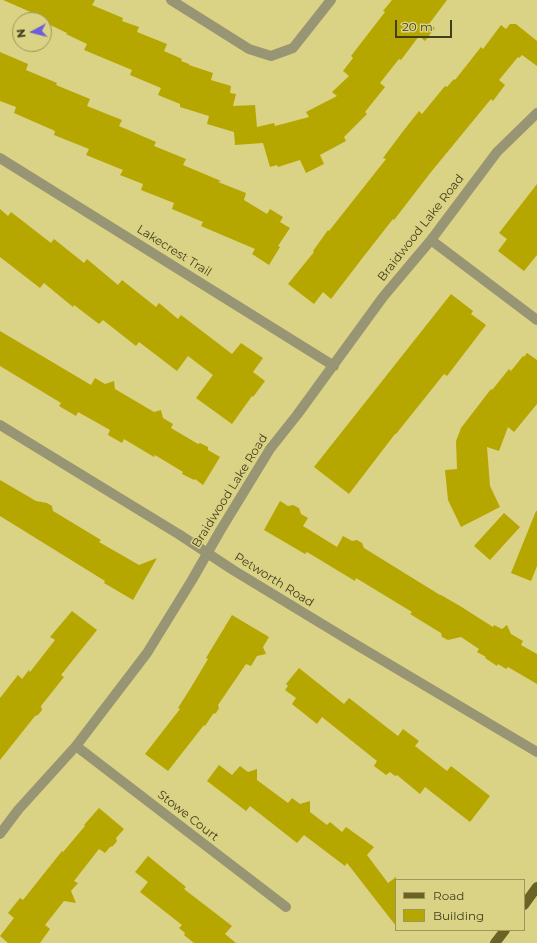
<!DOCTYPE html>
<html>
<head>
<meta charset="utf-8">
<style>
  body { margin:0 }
  #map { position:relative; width:537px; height:943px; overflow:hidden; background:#dad284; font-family:Montserrat,sans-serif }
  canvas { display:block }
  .legend { position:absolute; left:395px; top:879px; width:130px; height:52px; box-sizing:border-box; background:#dad284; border:1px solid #9d975b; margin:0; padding:5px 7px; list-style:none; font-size:12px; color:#413e1d }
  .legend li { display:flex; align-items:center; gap:8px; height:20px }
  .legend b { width:20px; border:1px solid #9d975b }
  .north { position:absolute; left:12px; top:12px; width:40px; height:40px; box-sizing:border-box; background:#dad284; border:1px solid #9d975b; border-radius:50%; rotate:263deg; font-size:11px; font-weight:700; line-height:16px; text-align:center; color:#413e1d }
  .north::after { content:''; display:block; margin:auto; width:14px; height:18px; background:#6b60d9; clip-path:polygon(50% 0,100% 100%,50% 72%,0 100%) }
  .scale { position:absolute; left:395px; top:20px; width:57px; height:18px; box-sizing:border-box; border:2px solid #413e1d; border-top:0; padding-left:5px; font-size:12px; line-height:14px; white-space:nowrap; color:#413e1d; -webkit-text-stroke:3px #dad284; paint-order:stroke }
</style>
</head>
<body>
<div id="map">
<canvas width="537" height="943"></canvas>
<ul class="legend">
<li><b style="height:5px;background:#6a6324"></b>Road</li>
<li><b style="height:11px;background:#b6a700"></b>Building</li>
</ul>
<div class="north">N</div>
<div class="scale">20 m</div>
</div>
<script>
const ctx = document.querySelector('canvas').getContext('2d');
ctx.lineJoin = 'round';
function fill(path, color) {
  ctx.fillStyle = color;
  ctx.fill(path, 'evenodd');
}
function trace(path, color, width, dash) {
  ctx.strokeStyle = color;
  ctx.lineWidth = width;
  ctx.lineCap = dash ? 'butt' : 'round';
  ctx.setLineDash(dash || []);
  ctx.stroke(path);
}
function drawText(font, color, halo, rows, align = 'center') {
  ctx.font = font + ' Montserrat,sans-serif';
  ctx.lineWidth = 3;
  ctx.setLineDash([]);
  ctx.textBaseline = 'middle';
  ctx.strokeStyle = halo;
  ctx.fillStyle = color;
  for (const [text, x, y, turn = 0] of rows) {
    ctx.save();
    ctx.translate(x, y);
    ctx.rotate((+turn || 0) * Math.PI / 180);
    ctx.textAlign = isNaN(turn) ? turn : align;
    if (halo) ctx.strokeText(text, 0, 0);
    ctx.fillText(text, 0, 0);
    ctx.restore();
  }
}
fill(new Path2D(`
  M 3,0 L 95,0 L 92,5 L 123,18 L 122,21 L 139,27 L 137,32 L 167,44 L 164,51 L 182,59 L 181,61 L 189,64 L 189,65 L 213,73 L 211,80 L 231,86 L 230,93 L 236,94 L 233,106 L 255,105 L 257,127 L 274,123 L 275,126 L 309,117 L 306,112 L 337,96 L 332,92 L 349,76 L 343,71 L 353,58 L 351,56 L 385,12 L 383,11 L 392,0 L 447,0 L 429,24 L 435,28 L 425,41 L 419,36 L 401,60 L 399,59 L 380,83 L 385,87 L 365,112 L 367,114 L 344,137 L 346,141 L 320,155 L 324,164 L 306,173 L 300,160 L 278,167 L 277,165 L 270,167 L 263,143 L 235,145 L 234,132 L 207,124 L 209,116 L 180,107 L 180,104 L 158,95 L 161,88 L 130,75 L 132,70 L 84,50 L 87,44 L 66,34 L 67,33 L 44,22 L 44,20 L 41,20 L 42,17 Z
  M 510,24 L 516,24 L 537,41 L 537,66 L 522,55 L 519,58 L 518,57 L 499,80 L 505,85 L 493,101 L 491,99 L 431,172 L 394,220 L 393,219 L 364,256 L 331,299 L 323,292 L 314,304 L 288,284 L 314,252 L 313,251 L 328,230 L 329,231 L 386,159 L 383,158 L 404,130 L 419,111 L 422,114 L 445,86 L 447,87 L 454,79 L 455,80 L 481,47 L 483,49 L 501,25 L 506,29 Z
  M 0,52 L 28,64 L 26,70 L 57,83 L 56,85 L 90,99 L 87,106 L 122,120 L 119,126 L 156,142 L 154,146 L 186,159 L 183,165 L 221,181 L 218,182 L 246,193 L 244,200 L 267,214 L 270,209 L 283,217 L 280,222 L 290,228 L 278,246 L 280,247 L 269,265 L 252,254 L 255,249 L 201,226 L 203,222 L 172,209 L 174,203 L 141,190 L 143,184 L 120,175 L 123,170 L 86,155 L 89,149 L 54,135 L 55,131 L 14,113 L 16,107 L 0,101 Z
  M 537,184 L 537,255 L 524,271 L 498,251 L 507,239 L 499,233 Z
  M 0,209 L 8,216 L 11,212 L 51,243 L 54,239 L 84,263 L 87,259 L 118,285 L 122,280 L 156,307 L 159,303 L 178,319 L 181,315 L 232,354 L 241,343 L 263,358 L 253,372 L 265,381 L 253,397 L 252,396 L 232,424 L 196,398 L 213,375 L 188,356 L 177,371 L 139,342 L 136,346 L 103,320 L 99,324 L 74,305 L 73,307 L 44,283 L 40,288 L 0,257 Z
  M 451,294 L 473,311 L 471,314 L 486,325 L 447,376 L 444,374 L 396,434 L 395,434 L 349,494 L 314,467 Z
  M 0,331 L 91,385 L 95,378 L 105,384 L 114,381 L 115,389 L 154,412 L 161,410 L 163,418 L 173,424 L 171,428 L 198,444 L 200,443 L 208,447 L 208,450 L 220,457 L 203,485 L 195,479 L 194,480 L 182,474 L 183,472 L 155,455 L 154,457 L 124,439 L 122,443 L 108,435 L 110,430 L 78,412 L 76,416 L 59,406 L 61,403 L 0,366 Z
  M 527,353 L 537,360 L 537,404 L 514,432 L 508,427 L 499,451 L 487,447 L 490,486 L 500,507 L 461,527 L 448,500 L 445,470 L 457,469 L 456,441 L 461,428 L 491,389 L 492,390 L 509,369 L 511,371 L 523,356 L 524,357 Z
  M 0,480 L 36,501 L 47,503 L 52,506 L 53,511 L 101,540 L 99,542 L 139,565 L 157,558 L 133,600 L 104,583 L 105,581 L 0,516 Z
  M 280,501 L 288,506 L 293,505 L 299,508 L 301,514 L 308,518 L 303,526 L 337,547 L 343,536 L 352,541 L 357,540 L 362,543 L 364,548 L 440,595 L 441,595 L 460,606 L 493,627 L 494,625 L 502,629 L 507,625 L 511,634 L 523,641 L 521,645 L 537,654 L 537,684 L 508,667 L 506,669 L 498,664 L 497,666 L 485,658 L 486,657 L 477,652 L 479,649 L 461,637 L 448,640 L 442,637 L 441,633 L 410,614 L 412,612 L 356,578 L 355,581 L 307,552 L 305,554 L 264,530 Z
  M 536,511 L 537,511 L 537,566 L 531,581 L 511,573 Z
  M 504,513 L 520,527 L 490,560 L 474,546 Z
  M 72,611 L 97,630 L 61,675 L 64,677 L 41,706 L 42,710 L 38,715 L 35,716 L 0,760 L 0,698 L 18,675 L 22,679 L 29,670 L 30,672 L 55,640 L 50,637 Z
  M 232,615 L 269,637 L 263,647 L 266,654 L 257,656 L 251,666 L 246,664 L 218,705 L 219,708 L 216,713 L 213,714 L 205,726 L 204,725 L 168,771 L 145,754 L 180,709 L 178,708 L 190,689 L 208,659 L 206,658 Z
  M 299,668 L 344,704 L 349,698 L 398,736 L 403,729 L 419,741 L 415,746 L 447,771 L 451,766 L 490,796 L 470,822 L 425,787 L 420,794 L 397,775 L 395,776 L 390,772 L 386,775 L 374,766 L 377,761 L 322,717 L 317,724 L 292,704 L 296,698 L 285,690 L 288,686 L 286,684 Z
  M 219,765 L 232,775 L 240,766 L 248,772 L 257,769 L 257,780 L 288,803 L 292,798 L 300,804 L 310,801 L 310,812 L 327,825 L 330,822 L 342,832 L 346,827 L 374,847 L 367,855 L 388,883 L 396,877 L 396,926 L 347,863 L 345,866 L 304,835 L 297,843 L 250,806 L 246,811 L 207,781 Z
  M 99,808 L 124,829 L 116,838 L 117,841 L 113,846 L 110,847 L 105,853 L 99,849 L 74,881 L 78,883 L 71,891 L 76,903 L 64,901 L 45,925 L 50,929 L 40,943 L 8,943 L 0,936 L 14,918 L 8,913 L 20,898 L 23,900 L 62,851 L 63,852 L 85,826 L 84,825 Z
  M 148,856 L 186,887 L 184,889 L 232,926 L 225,934 L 236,943 L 194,943 L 184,935 L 185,933 L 179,928 L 182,925 L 140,892 L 148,882 L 135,872 Z`), '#b6a700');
trace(new Path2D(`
  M 171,0 L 249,49 L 271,56 L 293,48 L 331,0
  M 0,158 L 334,366
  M 431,240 L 537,320
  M 0,425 L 180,535 L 233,570 L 350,641 L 537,752
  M 76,746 L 286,907
  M 0,834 L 18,810 L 76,746 L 147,653 L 192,580 L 220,531 L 270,449 L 297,415 L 383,297 L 431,240 L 497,152 L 537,113`), '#989575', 10);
trace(new Path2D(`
  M 524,905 L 537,887
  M 495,943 L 505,930`), '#6a6324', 10);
drawText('12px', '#413e1d', '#dad284', [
  ["Braidwood Lake Road",421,228,-52],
  ["Lakecrest Trail",174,251,32],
  ["Braidwood Lake Road",230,491,-58],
  ["Petworth Road",274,580,32],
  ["Stowe Court",188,816,38]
]);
</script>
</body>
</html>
